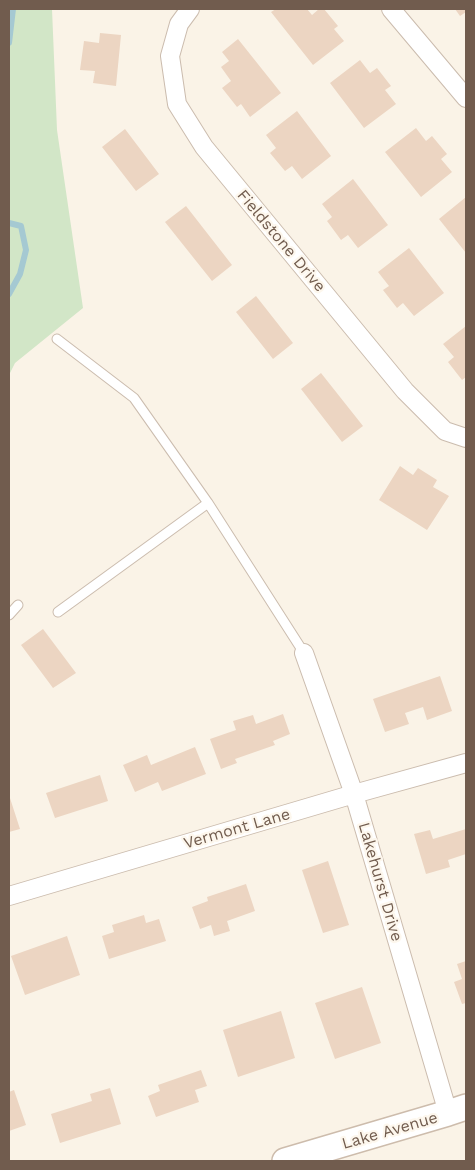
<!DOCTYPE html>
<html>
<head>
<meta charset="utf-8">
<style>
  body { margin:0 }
  #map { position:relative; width:475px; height:1170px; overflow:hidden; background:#faf3e7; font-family:"Work Sans",sans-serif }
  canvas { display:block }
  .frame { position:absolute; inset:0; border:10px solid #715c4e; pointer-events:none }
</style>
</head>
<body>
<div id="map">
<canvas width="475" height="1170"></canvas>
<div class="frame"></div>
</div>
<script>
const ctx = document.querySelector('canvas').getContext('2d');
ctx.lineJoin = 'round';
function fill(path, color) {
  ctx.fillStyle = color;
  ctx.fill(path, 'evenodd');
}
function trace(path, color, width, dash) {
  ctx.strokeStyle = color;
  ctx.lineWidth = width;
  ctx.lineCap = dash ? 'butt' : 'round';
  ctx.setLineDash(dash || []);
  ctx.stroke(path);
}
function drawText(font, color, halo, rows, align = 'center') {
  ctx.font = font + ' "Work Sans",sans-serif';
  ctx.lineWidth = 4.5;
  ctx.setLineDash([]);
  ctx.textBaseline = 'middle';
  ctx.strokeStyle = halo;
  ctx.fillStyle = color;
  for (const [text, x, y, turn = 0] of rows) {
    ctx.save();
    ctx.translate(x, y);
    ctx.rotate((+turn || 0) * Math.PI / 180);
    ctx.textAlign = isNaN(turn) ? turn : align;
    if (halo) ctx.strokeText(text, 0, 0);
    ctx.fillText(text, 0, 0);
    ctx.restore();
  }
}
fill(new Path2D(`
  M 9,9 L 52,9 L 57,130 L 83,308 L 15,363 L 9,375 Z`), '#d2e6c7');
trace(new Path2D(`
  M 9,43 L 13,9
  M 9,223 L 21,226 L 26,250 L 20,274 L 9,294`), '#a5c9d2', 6);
fill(new Path2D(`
  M 276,9 L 307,9 L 312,15 L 319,9 L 324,9 L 338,26 L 334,29 L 344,41 L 313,65 L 271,12 Z
  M 455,9 L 466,9 L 466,12 L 460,16 Z
  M 100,33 L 121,35 L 116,86 L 93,83 L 95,71 L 80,70 L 84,41 L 99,43 Z
  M 238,39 L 281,93 L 250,117 L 241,104 L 237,107 L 222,88 L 231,81 L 221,67 L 229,61 L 222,52 Z
  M 360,60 L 370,73 L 377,68 L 391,86 L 385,90 L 396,104 L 364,128 L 330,83 Z
  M 297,111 L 331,156 L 302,179 L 292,166 L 285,171 L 270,153 L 276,148 L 266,135 Z
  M 416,128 L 426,141 L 432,136 L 447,154 L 441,159 L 452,172 L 421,197 L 385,152 Z
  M 125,129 L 159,174 L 136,191 L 102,147 Z
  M 353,179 L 388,225 L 358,248 L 348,235 L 341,240 L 327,221 L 332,217 L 322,204 Z
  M 466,197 L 466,253 L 439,219 Z
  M 186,206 L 232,265 L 212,281 L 165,222 Z
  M 409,248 L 444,293 L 414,316 L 403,303 L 397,308 L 383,290 L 389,286 L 378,272 Z
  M 256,296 L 293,343 L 273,359 L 236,312 Z
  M 466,326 L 466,377 L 462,380 L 448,362 L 454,357 L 443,344 Z
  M 321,373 L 363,426 L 342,442 L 301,389 Z
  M 400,466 L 413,475 L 418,468 L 437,480 L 433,487 L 449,496 L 427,530 L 379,500 Z
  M 43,629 L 76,673 L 53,688 L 21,645 Z
  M 440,676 L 452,711 L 427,720 L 423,707 L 405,713 L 409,724 L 385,732 L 373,699 Z
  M 283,714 L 290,734 L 273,741 L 275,745 L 235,759 L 237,763 L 221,769 L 210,739 L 236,730 L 233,721 L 253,715 L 256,724 Z
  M 195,747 L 206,774 L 162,791 L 158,782 L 135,792 L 123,765 L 147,755 L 151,765 Z
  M 100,775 L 108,801 L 55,818 L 46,793 Z
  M 9,795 L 20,829 L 9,832 Z
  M 466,829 L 466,854 L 448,860 L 450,867 L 426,874 L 414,834 L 430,830 L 433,839 Z
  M 328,861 L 349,925 L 323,933 L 302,870 Z
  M 246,884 L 255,911 L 227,921 L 230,931 L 214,936 L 211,925 L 200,929 L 192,907 L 208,901 L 207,897 Z
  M 144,915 L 146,923 L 159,919 L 166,941 L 109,959 L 102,936 L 114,932 L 112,925 Z
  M 67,936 L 80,975 L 25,995 L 11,956 Z
  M 466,961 L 466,1003 L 462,1004 L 454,982 L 462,979 L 457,964 Z
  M 362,987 L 381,1043 L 335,1059 L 315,1003 Z
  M 281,1011 L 295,1058 L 238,1077 L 223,1030 Z
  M 201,1070 L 207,1086 L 195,1090 L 199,1102 L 156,1117 L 148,1096 L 160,1091 L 158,1085 Z
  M 110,1088 L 121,1124 L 60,1143 L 51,1114 L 92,1101 L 90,1094 Z
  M 14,1090 L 26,1125 L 9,1131 L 9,1092 Z`), '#ecd5c2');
const lane = new Path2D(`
  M 57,339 L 134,398 L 208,503 L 304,653
  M 58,612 L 208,503
  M 9,615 L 18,605`);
const street = new Path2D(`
  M 190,9 L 179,24 L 170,56 L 177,104 L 204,147 L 405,391 L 445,431 L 466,438
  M 391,9 L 466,98
  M 304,653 L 354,794 L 448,1113
  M 9,896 L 354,794 L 466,763`);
const secondary = new Path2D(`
  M 285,1161 L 448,1113 L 466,1107`);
trace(lane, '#cbbcae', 11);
trace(street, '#cbbcae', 20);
trace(secondary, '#cdbcac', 28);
trace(lane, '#fff', 9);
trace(street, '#fff', 18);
trace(secondary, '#fff', 25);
drawText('16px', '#715c4e', '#fdf7ed', [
  ["Fieldstone Drive",281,241,50],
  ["Vermont Lane",237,829,-16],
  ["Lakehurst Drive",380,882,74],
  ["Lake Avenue",390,1131,-16]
]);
</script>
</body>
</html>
